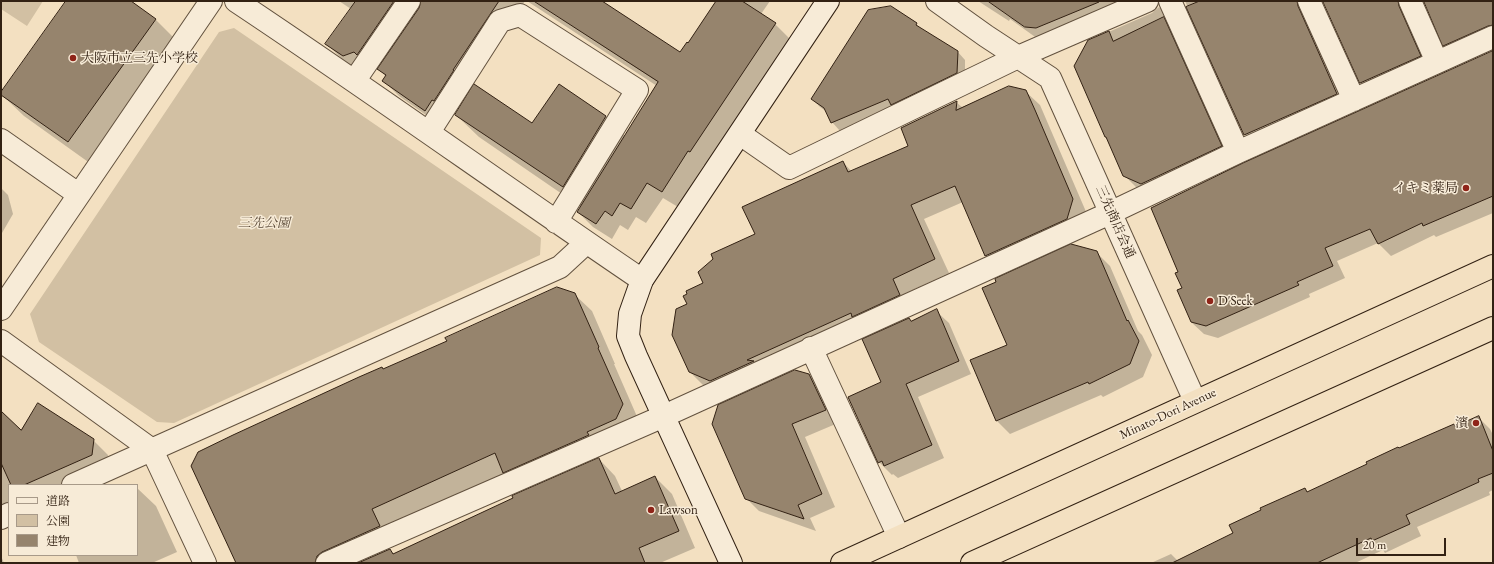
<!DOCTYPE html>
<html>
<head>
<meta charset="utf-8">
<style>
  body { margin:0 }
  #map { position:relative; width:1494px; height:564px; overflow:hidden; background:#f3e0c1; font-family:"EB Garamond","Noto Serif JP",serif }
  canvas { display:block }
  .frame { position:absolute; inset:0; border:2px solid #322113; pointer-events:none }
  .legend { position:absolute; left:8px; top:484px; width:130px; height:72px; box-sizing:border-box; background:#f7ebd7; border:1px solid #a89a89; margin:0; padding:5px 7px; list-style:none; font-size:12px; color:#322113 }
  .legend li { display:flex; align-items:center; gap:8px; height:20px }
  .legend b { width:20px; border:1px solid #a89a89 }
  .scale { position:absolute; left:1356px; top:538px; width:90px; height:18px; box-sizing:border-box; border:2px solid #322113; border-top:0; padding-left:5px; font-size:12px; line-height:14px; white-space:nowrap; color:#322113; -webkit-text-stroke:3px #f7ebd7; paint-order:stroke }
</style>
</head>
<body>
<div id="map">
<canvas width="1494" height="564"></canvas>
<div class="frame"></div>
<ul class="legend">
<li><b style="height:5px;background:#f7ebd7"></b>道路</li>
<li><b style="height:11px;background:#d2c0a3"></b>公園</li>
<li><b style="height:11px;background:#96846d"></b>建物</li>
</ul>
<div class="scale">20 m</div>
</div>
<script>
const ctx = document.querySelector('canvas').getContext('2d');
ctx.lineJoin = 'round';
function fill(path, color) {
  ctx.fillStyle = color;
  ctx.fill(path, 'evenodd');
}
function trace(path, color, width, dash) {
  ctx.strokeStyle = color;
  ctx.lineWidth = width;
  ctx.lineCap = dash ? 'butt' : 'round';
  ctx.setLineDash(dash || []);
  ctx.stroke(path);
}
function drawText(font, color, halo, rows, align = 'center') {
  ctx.font = font + ' "EB Garamond","Noto Serif JP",serif';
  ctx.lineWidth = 3;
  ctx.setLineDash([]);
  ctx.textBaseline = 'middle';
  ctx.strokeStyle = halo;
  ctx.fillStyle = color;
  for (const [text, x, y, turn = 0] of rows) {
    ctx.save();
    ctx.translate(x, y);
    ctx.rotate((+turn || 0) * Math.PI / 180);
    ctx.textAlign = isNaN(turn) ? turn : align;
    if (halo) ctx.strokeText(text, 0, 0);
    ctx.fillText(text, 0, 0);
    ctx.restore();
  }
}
fill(new Path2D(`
  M 1,1 L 43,1 L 27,26 L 1,9 Z
  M 234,28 L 541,238 L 540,255 L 174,423 L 157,422 L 39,342 L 30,314 L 219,32 Z`), '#d2c0a3');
fill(new Path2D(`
  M 67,1 L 129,1 L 156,20 L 178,42 L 91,164 L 24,116 L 1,94 Z
  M 339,1 L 525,1 L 440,125 L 399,96 L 384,81 L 386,77 L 379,69 L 422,4 L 414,9 L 359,71 L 342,59 L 327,44 L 351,9 Z
  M 527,1 L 600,1 L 680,53 L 688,44 L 717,1 L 770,1 L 761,14 L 775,24 L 790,39 L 706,166 L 704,165 L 678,207 L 663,198 L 646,223 L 636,217 L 628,230 L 620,225 L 612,239 L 593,227 L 578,212 L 581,207 L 479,137 L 456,115 L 532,124 L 559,85 L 606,117 L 625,136 L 657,86 Z
  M 978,1 L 1157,1 L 1038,39 L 1010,19 L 1009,21 Z
  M 1185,1 L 1319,1 L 1349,106 L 1257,147 L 1245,135 Z
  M 1324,1 L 1420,1 L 1432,68 L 1373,95 L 1361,83 Z
  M 1425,1 L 1493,1 L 1493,41 L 1456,57 L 1444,45 Z
  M 1159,7 L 1170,19 L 1233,158 L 1154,196 L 1137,188 L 1124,175 L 1088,41 L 1152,13 Z
  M 916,24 L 922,30 L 957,51 L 965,60 L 965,81 L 894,107 L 840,131 L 832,122 L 827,112 L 820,107 L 812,99 Z
  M 1493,52 L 1493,213 L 1436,237 L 1434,235 L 1391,256 L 1378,243 L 1337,261 L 1345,278 L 1309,294 L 1310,297 L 1218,338 L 1204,334 L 1191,322 L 1183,288 Z
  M 1025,91 L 1040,105 L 1087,214 L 1000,270 L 986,256 L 963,202 L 924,219 L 949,273 L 906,293 L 913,309 L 704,386 L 690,372 L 688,304 L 704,283 L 756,235 L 843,162 L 852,172 L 910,146 L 956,102 L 963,108 Z
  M 1,188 L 8,195 L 13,214 L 2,233 Z
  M 1096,252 L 1110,266 L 1138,331 L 1142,335 L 1152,355 L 1143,377 L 1103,397 L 1101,395 L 1010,434 L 996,420 L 1008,345 Z
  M 574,294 L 592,311 L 615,364 L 614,364 L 639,421 L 520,489 L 505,473 L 388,525 L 351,563 L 238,563 L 191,464 L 264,432 L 384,370 Z
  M 936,311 L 949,323 L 971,374 L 918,397 L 944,458 L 898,478 L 893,474 L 892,475 L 879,462 L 882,383 L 911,321 Z
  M 809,374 L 822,388 L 838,423 L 805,437 L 835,507 L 810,518 L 816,531 L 759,511 L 746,498 Z
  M 1,412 L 21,431 L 93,440 L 108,455 L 106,470 L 73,485 L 9,485 L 9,514 L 1,518 Z
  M 1478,417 L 1490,429 L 1493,435 L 1493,490 L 1489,492 L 1490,495 L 1417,527 L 1421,536 L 1385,553 L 1383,550 L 1355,563 L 1151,563 L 1171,554 L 1178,561 L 1234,533 L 1305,489 L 1308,493 L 1399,449 L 1454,425 L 1456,426 Z
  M 599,459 L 615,476 L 622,491 L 655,477 L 672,494 L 695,548 L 660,563 L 361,563 L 390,550 L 394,554 Z
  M 137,488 L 156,506 L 177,552 L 152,563 L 79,563 L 76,555 L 137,555 Z
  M 1,556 L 4,563 L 1,563 Z`), '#0003');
const building = new Path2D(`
  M 66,1 L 131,1 L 156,19 L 68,142 L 1,95 L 1,92 Z
  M 356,1 L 394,1 L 357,55 L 354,52 L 343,56 L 325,44 Z
  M 421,1 L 499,1 L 453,70 L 454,70 L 434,101 L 432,100 L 425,111 L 382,81 L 386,75 L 377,69 L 419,8 Z
  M 534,1 L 602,1 L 680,52 L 687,42 L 688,43 L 716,1 L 742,1 L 776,23 L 690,152 L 688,151 L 662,192 L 647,183 L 631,209 L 620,203 L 612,216 L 605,211 L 596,224 L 577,212 L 658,82 Z
  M 988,1 L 1099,1 L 1099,2 L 1036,28 L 1025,27 Z
  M 1200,1 L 1297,1 L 1298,6 L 1337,94 L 1244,135 L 1186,7 Z
  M 1323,1 L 1398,1 L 1399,6 L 1421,56 L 1360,83 Z
  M 1424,1 L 1493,1 L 1493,25 L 1488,26 L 1443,46 Z
  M 891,6 L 917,23 L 916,25 L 958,51 L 957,73 L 891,105 L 888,99 L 831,123 L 824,108 L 811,99 L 868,10 Z
  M 1164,17 L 1222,146 L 1141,184 L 1123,176 L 1106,137 L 1105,137 L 1074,66 L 1088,40 L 1109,31 L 1113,41 Z
  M 1493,51 L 1493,196 L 1423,226 L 1422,223 L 1378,244 L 1370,229 L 1325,248 L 1333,266 L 1297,282 L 1299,285 L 1206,326 L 1191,322 L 1177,290 L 1182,288 L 1175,273 L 1178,272 L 1151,208 L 1243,163 Z
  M 474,84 L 532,123 L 559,84 L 606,116 L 563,187 L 455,115 Z
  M 1009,86 L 1026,90 L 1035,110 L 1073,199 L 1067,219 L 985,256 L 955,186 L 911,205 L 935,259 L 893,279 L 900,295 L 852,317 L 851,313 L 747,360 L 754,361 L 710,381 L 689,372 L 672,335 L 676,309 L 687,304 L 683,296 L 687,294 L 686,291 L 703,283 L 698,272 L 713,259 L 711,254 L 755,234 L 742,207 L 843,161 L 848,172 L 908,146 L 901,128 L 957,101 L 956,110 Z
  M 1071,244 L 1097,251 L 1127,321 L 1128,320 L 1139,341 L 1130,364 L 1089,384 L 1088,382 L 996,421 L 970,360 L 1007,345 L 982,288 L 996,282 L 995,279 Z
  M 557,287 L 575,293 L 599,347 L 598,348 L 623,404 L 616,419 L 587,432 L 589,435 L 503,473 L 495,453 L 372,509 L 380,526 L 322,552 L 317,556 L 315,563 L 236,563 L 191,466 L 198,452 L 233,435 L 359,377 L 382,367 L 383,369 L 447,341 L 445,338 Z
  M 937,309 L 959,361 L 906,384 L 932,445 L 884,466 L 882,461 L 878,463 L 848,397 L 881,382 L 862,339 L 909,318 L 911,321 Z
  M 795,370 L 809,374 L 826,410 L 792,424 L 822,494 L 798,505 L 804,519 L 745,499 L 712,424 L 718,405 Z
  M 38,403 L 94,439 L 92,455 L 24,485 L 11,485 L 1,463 L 1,411 L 21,430 Z
  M 1479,416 L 1493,451 L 1493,473 L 1478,479 L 1479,482 L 1406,515 L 1410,524 L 1372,541 L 1371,538 L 1317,563 L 1172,563 L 1233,533 L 1229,525 L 1261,510 L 1260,508 L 1305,488 L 1307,492 L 1367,464 L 1366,462 L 1398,447 L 1399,448 L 1454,424 L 1455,426 Z
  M 599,458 L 615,494 L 655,476 L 679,531 L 639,548 L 645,563 L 358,563 L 390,549 L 393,554 L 513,498 L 512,496 Z`);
fill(building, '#96846d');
trace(building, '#322113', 1);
const street = new Path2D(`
  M 236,1 C 373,92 506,188 642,280
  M 937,1 L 986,36 L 1050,78 L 1195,401
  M 1170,1 L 1238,152
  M 1309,1 L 1354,100
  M 1410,1 L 1437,62
  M 355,80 L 409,1
  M 429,132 L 500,21 L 520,15 L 637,90 L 556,222
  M 740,134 L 789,168 L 1018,57 L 1147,1
  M 1,140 L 78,194
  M 1,309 L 211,1
  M 1,341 L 152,450 L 205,563
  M 811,348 L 899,537
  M 73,485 L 560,267 L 586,243
  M 1,518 L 9,514
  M 327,563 L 664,416 L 1110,213 L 1238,152 L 1493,37`);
const secondary = new Path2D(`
  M 731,563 L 636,356 L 628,336 L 630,314 L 642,280 L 828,1`);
const highway = new Path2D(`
  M 842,563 L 1493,266
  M 972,563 L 1493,328`);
trace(street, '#62513e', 24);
trace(secondary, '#322113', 24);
trace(highway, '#322113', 24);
trace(street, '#f7ebd7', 22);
trace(secondary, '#f7ebd7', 22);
trace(highway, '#f3e0c1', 22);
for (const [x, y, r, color] of [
  [73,58,4,"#8f2418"],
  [1466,188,4,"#8f2418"],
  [1210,301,4,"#8f2418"],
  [1476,423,4,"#8f2418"],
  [651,510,4,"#8f2418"]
]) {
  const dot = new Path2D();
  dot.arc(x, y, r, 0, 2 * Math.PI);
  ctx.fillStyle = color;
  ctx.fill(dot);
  trace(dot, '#f7ebd7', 1.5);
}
drawText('13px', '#322113', '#f7ebd7', [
  ["大阪市立三先小学校",81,58],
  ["イキミ薬局",1458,188,"right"],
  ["D'Seek",1218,301],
  ["濱",1468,423,"right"],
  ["Lawson",659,510]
], 'left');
drawText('13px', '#322113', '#f7ebd7', [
  ["三先商店会通",1115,222,66],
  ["Minato-Dori Avenue",1168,414,-25]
]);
drawText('italic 13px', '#5a4937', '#f7ebd7', [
  ["三先公園",264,223]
]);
</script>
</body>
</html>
